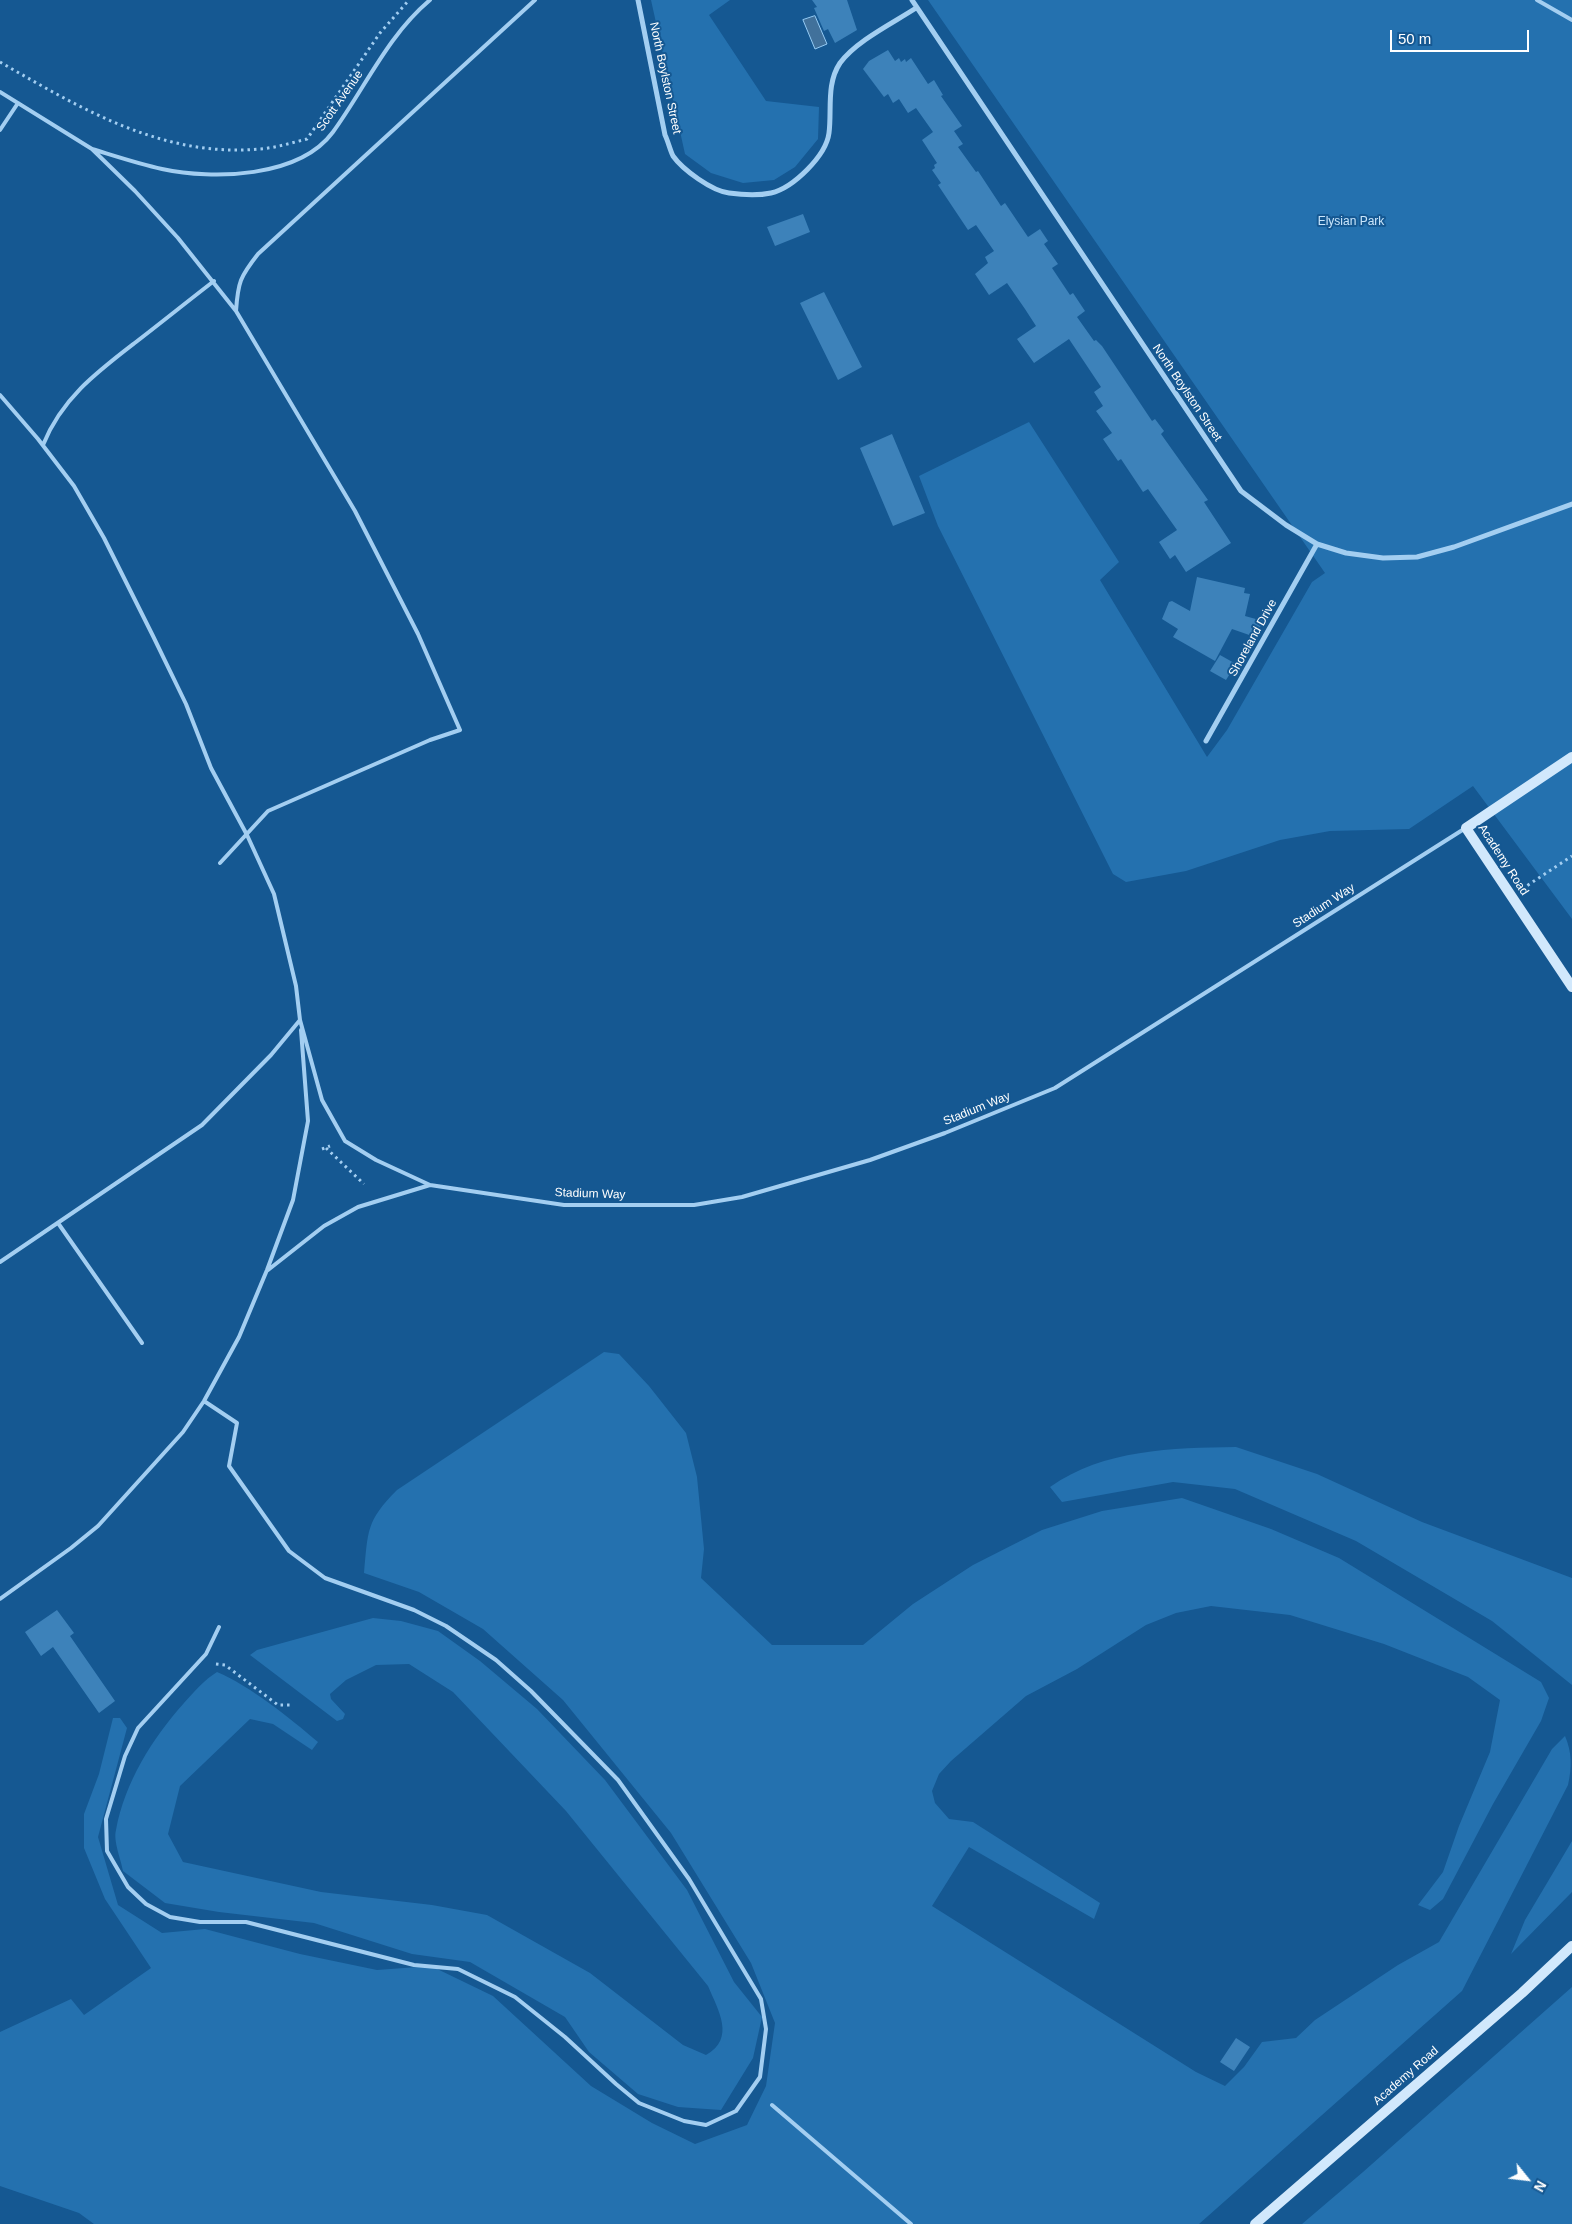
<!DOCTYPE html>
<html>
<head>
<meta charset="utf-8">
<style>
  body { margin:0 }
  #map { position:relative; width:1572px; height:2224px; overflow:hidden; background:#155892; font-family:Arial,sans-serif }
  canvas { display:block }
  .north { position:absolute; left:1502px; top:2154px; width:50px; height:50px; -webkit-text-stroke:4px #155892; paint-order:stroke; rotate:119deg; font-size:14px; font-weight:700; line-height:20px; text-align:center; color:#fff }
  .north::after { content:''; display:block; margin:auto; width:18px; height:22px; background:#fff; clip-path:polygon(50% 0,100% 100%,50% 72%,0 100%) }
  .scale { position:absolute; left:1390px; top:30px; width:139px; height:22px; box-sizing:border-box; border:2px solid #fff; border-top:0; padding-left:6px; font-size:15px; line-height:18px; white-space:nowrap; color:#fff; -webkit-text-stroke:4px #155892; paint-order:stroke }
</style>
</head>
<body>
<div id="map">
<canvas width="1572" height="2224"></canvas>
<div class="north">N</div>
<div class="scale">50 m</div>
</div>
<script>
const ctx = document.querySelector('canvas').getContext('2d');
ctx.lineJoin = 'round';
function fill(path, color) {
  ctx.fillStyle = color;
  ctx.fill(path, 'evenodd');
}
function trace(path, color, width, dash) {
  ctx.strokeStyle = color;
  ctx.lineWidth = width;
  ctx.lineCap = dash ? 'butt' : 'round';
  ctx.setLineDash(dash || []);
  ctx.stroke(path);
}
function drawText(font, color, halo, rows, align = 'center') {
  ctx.font = font + ' Arial,sans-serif';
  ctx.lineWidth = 4;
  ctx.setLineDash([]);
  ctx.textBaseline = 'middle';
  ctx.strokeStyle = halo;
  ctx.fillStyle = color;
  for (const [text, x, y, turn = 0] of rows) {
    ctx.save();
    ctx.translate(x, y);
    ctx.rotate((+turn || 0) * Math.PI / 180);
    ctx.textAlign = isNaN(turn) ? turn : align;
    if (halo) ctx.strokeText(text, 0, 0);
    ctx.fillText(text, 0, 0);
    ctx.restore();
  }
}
fill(new Path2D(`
  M 651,0 L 730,0 L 709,15 L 766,101 L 819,107 L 818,139 L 795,167 L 774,180 L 743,183 L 711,173 L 685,154 Z
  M 928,0 L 1572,0 L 1572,919 L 1473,786 L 1409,829 L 1330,831 L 1280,840 L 1186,871 L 1126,882 L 1113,874 L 938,526 L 919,476 L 1029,422 L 1119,562 L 1100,580 L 1207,757 L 1227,730 L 1312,582 L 1325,573 Z
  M 604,1352 L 619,1354 L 649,1386 L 686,1433 L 697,1477 L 704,1549 L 701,1578 L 772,1645 L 863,1645 L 913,1604 L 973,1565 L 1042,1530 L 1102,1511 L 1182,1498 L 1271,1529 L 1339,1558 L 1541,1682 L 1549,1698 L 1541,1721 L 1493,1804 L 1443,1899 L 1430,1910 L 1418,1905 L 1443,1872 L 1459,1826 L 1490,1752 L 1500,1700 L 1468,1677 L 1384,1644 L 1290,1615 L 1211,1606 L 1176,1613 L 1146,1625 L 1077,1669 L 1026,1696 L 951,1761 L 939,1774 L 932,1791 L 935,1803 L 949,1819 L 973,1822 L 1100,1903 L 1094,1919 L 969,1847 L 932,1906 L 1196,2072 L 1225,2086 L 1244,2067 L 1262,2042 L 1296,2038 L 1315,2020 L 1398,1965 L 1439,1942 L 1552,1749 L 1565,1736 C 1572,1752 1572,1767 1568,1785 L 1462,1991 L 1199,2224 L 94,2224 L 79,2213 L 0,2186 L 0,2032 L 71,1999 L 84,2015 L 151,1968 L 105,1899 L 84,1848 L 84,1814 L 99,1774 L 113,1718 L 120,1718 L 127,1728 L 98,1837 L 118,1905 L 162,1933 L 205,1929 L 300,1954 L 377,1970 L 431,1966 L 493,1996 L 591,2086 L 652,2123 L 695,2144 L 747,2125 L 766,2086 L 775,2023 L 751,1963 L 671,1833 L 563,1700 L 483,1629 L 419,1592 L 364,1573 C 368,1531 366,1521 397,1490 Z
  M 1236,1447 L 1317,1474 L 1422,1522 L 1572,1578 L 1572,1685 L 1492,1621 L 1356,1541 L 1235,1489 L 1173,1482 L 1062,1502 L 1050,1487 C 1104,1449 1172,1448 1236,1447 Z
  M 373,1618 L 401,1621 L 438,1631 L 480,1661 L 537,1709 L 605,1780 L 687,1890 L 734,1982 L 762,2017 L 753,2058 L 721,2110 L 678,2107 L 638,2094 L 589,2052 L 565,2017 L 470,1962 L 412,1954 L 314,1923 L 219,1912 L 165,1903 L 123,1871 C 121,1859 113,1841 116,1830 C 125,1782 152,1739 184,1703 C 195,1691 204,1680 217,1672 C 250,1686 290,1718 318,1742 L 312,1750 L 273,1724 L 250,1719 L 180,1786 L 168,1834 L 183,1862 L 321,1892 L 432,1905 L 487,1915 L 590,1973 L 683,2045 L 706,2055 C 736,2038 718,2010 708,1986 L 566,1811 L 453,1692 L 409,1664 L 376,1665 L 346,1680 L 330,1694 L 331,1699 L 345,1714 L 343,1719 L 337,1721 L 250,1655 L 257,1650 Z
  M 1572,1841 L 1572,1892 L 1511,1954 L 1525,1920 Z
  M 1572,1987 L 1572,2224 L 1302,2224 L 1363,2172 Z`), '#2471af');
const water = new Path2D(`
  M 815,16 L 827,44 L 815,49 L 803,20 Z`);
fill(water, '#41719b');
trace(water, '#95cbf4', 1);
fill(new Path2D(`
  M 812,0 L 847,0 L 857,30 L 835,43 L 828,29 L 824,31 L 814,8 L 817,7 Z
  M 888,50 L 895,61 L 899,58 L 901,62 L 905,59 L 906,62 L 911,58 L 928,84 L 934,80 L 943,95 L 941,96 L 962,126 L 954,131 L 963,144 L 958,147 L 976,172 L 978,171 L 1001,206 L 1005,203 L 1028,237 L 1040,229 L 1048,241 L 1044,244 L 1058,264 L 1052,268 L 1070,295 L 1073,293 L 1085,311 L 1077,317 L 1094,341 L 1096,340 L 1102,346 L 1152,421 L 1155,419 L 1164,431 L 1161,434 L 1208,500 L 1204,502 L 1231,543 L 1186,572 L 1175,555 L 1170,559 L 1159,542 L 1177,530 L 1148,489 L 1143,492 L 1121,459 L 1118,461 L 1103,439 L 1112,433 L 1096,411 L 1103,406 L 1094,392 L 1101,387 L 1069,339 L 1034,363 L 1017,339 L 1036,326 L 1025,309 L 1007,283 L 989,295 L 975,274 L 988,263 L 985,257 L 994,251 L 976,225 L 968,230 L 938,185 L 941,183 L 932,170 L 935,168 L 934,165 L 937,163 L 922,140 L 933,132 L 916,108 L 908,113 L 899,99 L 893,103 L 888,94 L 884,97 L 863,69 L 869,61 Z
  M 803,214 L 810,232 L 775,246 L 767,227 Z
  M 824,292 L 862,367 L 838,380 L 800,303 Z
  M 892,434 L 925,513 L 893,526 L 860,448 Z
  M 1197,577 L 1245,588 L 1244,593 L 1250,594 L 1245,616 L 1263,621 L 1255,637 L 1232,629 L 1215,661 L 1173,637 L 1178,629 L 1162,619 L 1169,602 L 1172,601 L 1190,611 Z
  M 1220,655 L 1236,664 L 1226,680 L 1210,671 Z
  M 57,1610 L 74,1633 L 70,1636 L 115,1701 L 99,1713 L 53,1647 L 41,1656 L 25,1632 Z
  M 1236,2038 L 1250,2047 L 1234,2071 L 1220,2062 Z`), '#3d82ba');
trace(new Path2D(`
  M 0,62 C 80,108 163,158 259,149 C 275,148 291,143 307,139 L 380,33 L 409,0
  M 1522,889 L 1572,856
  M 326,1148 L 364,1184
  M 322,1149 L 330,1146
  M 216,1664 L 225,1665 L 278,1705 L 292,1705`), '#a3cef1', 3, [2.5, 4]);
trace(new Path2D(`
  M 1537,0 L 1572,20
  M 0,92 L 92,149 L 135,191 L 178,238 L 236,311
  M 0,130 L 18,103
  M 92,149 C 115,156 139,164 162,169 C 213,180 299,178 333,132 C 365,88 388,35 430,0
  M 0,395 L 38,439 L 74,486 L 104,538 L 153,636 L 186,704 L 211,768 L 247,835 L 274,894 L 296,986 L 300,1020 L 271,1055 L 202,1125 L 0,1262
  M 43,445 C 62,398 97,372 136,342 C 162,322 188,301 214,281
  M 220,863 L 268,811 L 430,740 L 460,730 L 418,634 L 355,511 L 236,311 C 238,282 240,277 258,254 L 535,0
  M 300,1020 L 322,1100 L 345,1141 L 376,1160 L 430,1185 L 564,1205 L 694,1205 L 742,1197 L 870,1160 L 945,1133 L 1055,1088 L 1464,829
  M 58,1223 L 142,1343
  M 268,1270 L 324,1226 L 358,1207 L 430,1185
  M 204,1401 L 237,1423 L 229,1466 L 289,1551 L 325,1578 L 414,1610 L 446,1626 L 496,1660 L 531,1691 L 618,1780 L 689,1879 L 761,1999 L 766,2029 L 760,2077 L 736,2111 L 706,2125 L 684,2121 L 639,2103 L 616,2084 L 565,2037 L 515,1997 L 458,1969 L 414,1965 L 246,1922 L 200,1922 L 170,1917 L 146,1904 L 128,1887 L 107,1851 L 106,1819 L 125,1756 L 138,1728 L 206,1654 L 219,1627
  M 0,1599 L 71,1548 L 98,1526 L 183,1432 L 204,1401 L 239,1337 L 267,1270 L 293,1200 L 308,1121 L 301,1030
  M 772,2105 L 911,2224`), '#a3cef1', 4);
trace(new Path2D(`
  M 638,0 L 665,135 C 668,141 670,150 673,156 C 683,170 712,191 729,193 C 743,195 757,196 771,193 C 793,188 826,156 829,133 C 832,110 826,84 840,63 C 856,41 893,23 916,8
  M 912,0 L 1241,491 L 1286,525 L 1317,544 L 1346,553 L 1383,558 L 1417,557 L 1454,547 L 1572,504
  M 1206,741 L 1317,544`), '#a3cef1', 5);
trace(new Path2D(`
  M 1572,757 L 1466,828 L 1572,987
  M 1255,2224 L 1522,1993 L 1572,1946`), '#d1e8fc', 10);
drawText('12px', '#fff', '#155892', [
  ["North Boylston Street",665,78,78],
  ["Scott Avenue",340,101,-55],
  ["North Boylston Street",1187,393,56],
  ["Shoreland Drive",1253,638,-61],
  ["Academy Road",1503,860,57],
  ["Stadium Way",1324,906,-33],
  ["Stadium Way",977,1109,-22],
  ["Stadium Way",590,1194,2],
  ["Academy Road",1406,2076,-41]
]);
drawText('12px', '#cae6fc', '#155892', [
  ["Elysian Park",1351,222]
]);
</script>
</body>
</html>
